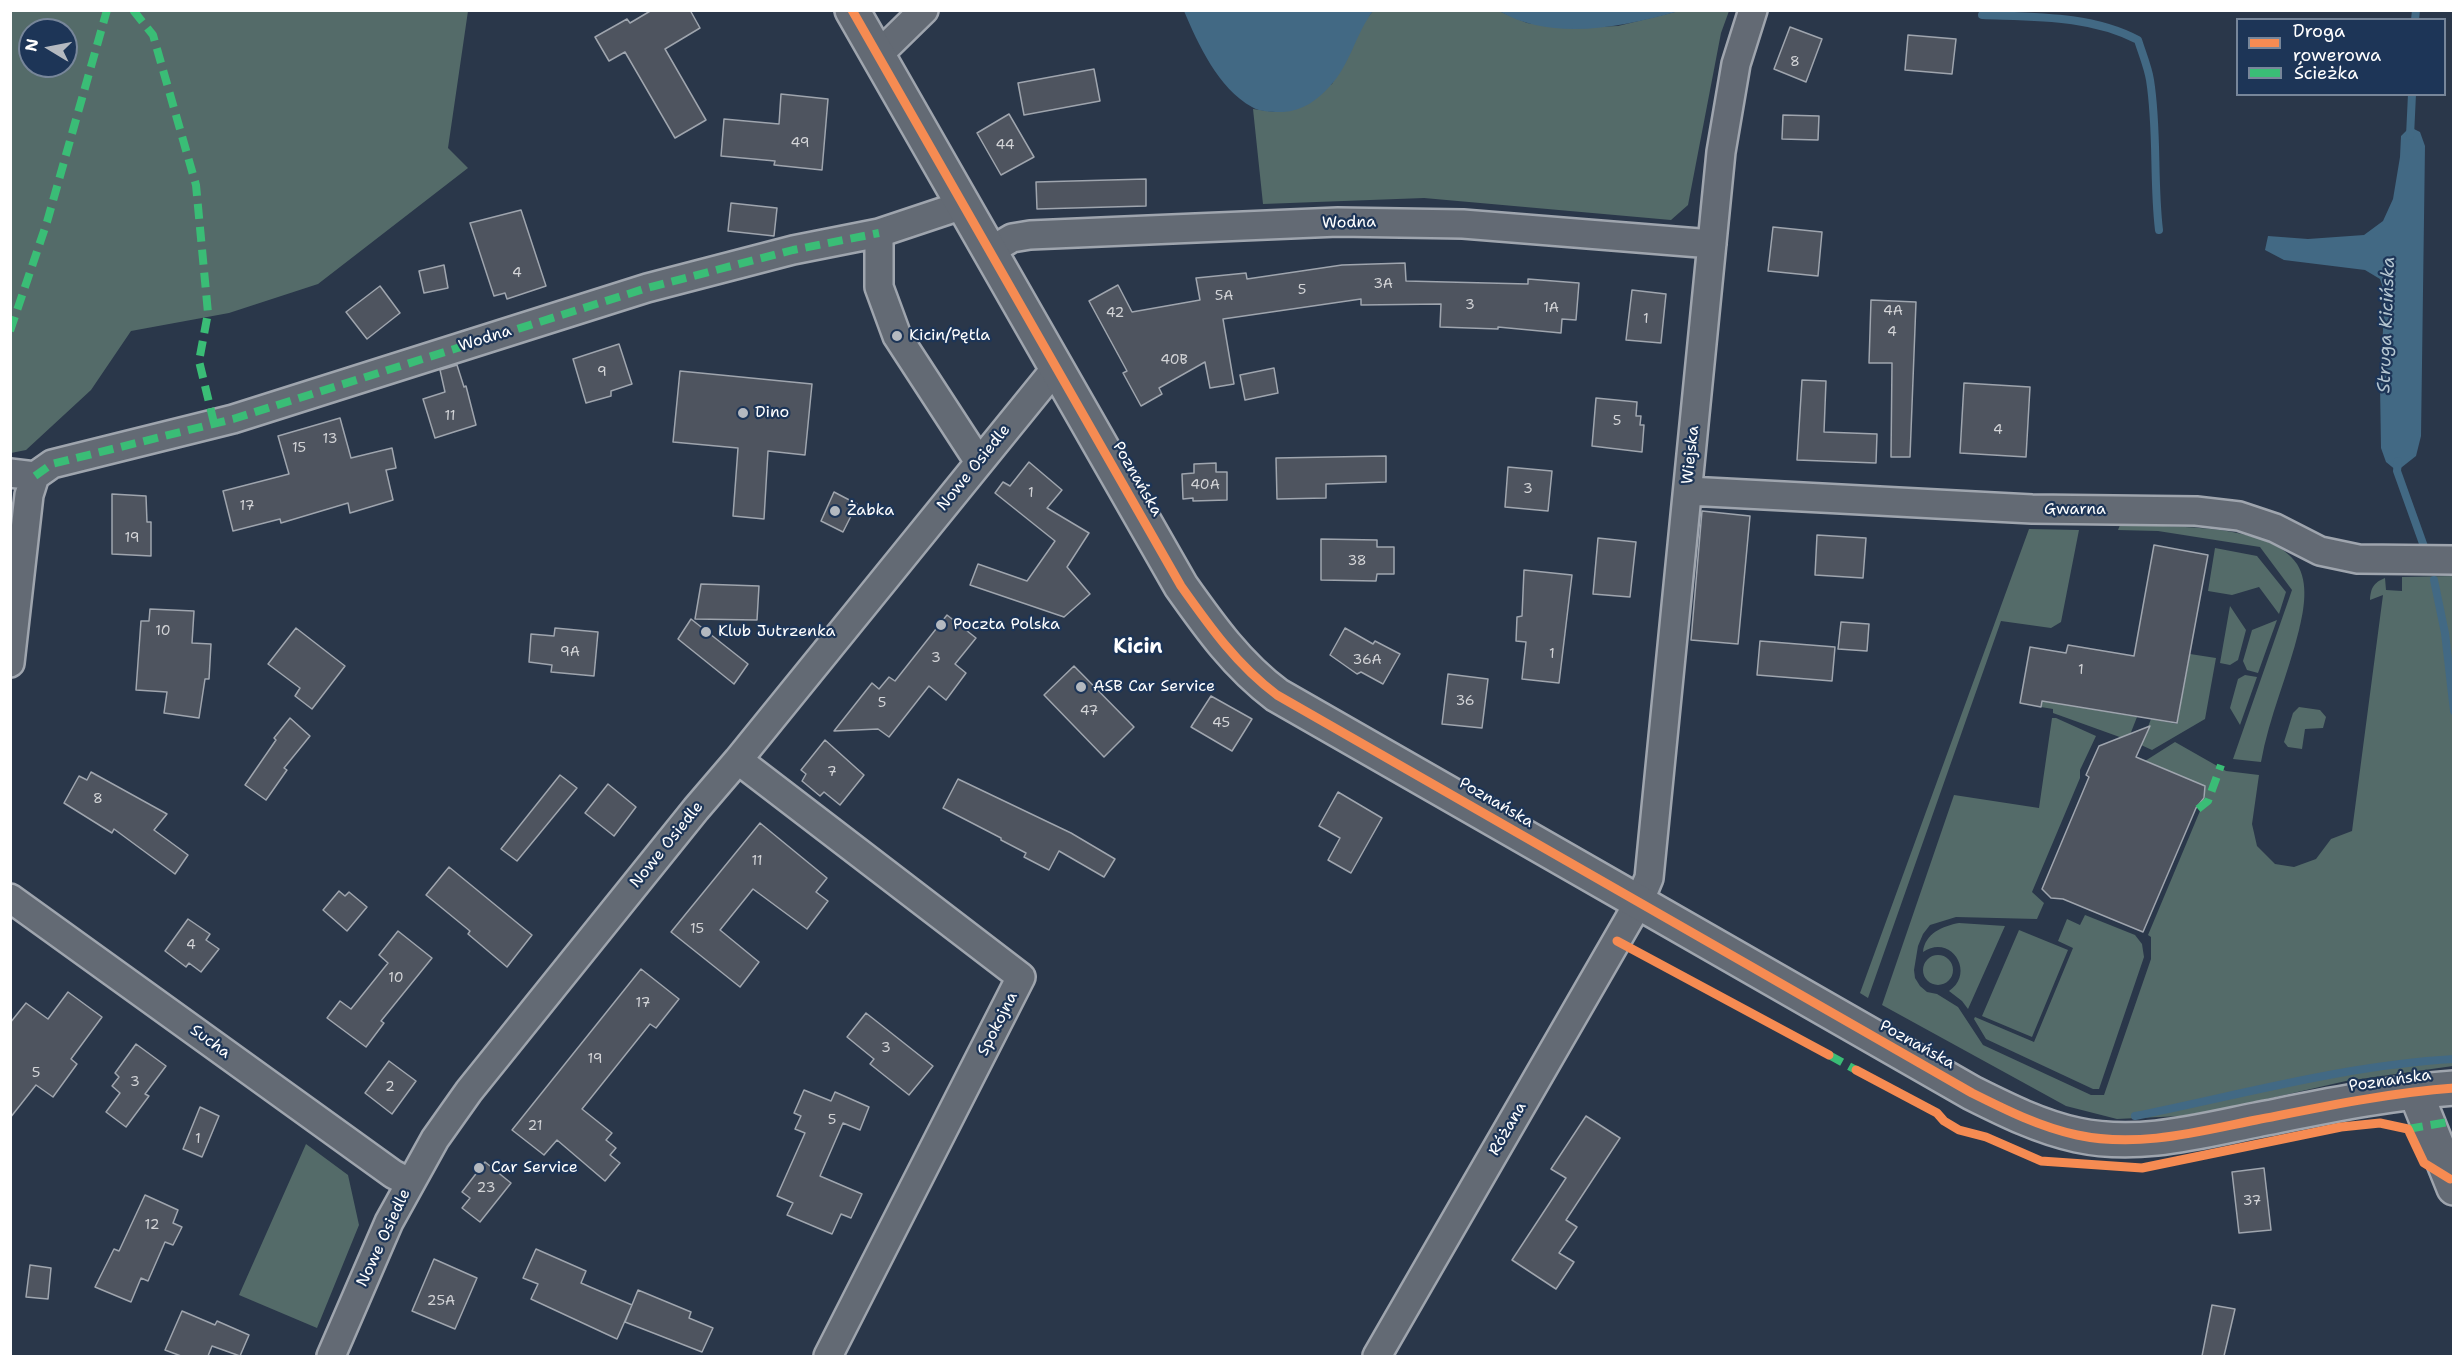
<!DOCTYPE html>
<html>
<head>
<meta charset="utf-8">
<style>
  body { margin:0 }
  #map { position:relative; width:2464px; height:1367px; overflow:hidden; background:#2a374a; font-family:"Shantell Sans",sans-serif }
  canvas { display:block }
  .frame { position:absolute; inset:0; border:12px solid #fff; pointer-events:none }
  .legend { position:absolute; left:2236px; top:18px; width:210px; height:78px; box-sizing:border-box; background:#1d3557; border:2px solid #77869a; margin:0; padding:8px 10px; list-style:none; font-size:18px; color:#fff }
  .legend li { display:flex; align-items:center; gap:12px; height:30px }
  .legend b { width:30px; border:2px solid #77869a }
  .north { position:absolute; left:18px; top:18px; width:60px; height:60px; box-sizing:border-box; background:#1d3557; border:2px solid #77869a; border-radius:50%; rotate:280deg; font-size:16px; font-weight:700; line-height:24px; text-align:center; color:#fff }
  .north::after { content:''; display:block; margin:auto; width:21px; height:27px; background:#b4b9c0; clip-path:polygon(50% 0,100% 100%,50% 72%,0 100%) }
</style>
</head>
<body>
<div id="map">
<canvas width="2464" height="1367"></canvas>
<div class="frame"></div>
<ul class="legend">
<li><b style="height:8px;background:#f68b52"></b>Droga rowerowa</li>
<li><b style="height:8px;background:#3abd76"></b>Ścieżka</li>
</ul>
<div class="north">N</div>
</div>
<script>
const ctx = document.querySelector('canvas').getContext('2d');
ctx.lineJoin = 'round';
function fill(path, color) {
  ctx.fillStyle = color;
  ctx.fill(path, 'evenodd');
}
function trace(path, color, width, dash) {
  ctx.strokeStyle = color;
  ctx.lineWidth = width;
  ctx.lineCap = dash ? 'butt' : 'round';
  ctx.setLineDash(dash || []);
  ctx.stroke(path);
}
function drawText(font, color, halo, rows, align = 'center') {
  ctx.font = font + ' "Shantell Sans",sans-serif';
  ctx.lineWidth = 4.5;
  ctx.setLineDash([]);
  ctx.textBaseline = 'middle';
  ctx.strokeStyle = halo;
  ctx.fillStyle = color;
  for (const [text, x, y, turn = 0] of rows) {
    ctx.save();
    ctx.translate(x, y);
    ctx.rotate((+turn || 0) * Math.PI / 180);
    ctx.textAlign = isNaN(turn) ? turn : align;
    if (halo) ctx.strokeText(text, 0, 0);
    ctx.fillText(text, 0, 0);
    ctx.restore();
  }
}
fill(new Path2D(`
  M 11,10 L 468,11 L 448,148 L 468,168 L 318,284 L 229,313 L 131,331 L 91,390 L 26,450 L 11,453 ZM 30,30 L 66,30 L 66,66 L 30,66 Z
  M 1373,11 L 1499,11 L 1527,23 L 1570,28 L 1618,26 L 1679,11 L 1729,11 L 1721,33 L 1688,205 L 1671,220 L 1424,198 L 1263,204 L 1253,109 L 1275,112 L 1332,84 L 1364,22 Z
  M 2120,525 C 2165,527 2270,522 2297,564 C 2309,583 2304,610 2299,630 C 2288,675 2269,717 2261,762 L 2233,759 L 2292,590 L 2260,547 L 2158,531 L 2118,530 Z
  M 2029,529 L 2079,530 L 2061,622 L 2051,628 L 2001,621 L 1868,998 L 1860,993 Z
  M 2215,548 L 2257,556 L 2286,592 L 2279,614 L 2259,587 L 2232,595 L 2208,591 Z
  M 2453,576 L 2453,1066 L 2346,1081 L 2227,1108 L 2181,1116 L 2117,1119 L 2066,1106 L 1882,1005 L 1954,795 L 2039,808 L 2052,718 L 2056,718 L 2096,736 L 2080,770 L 2080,778 L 2032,892 L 2044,903 L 2037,919 L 1956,917 L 1930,925 L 1923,934 L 1918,946 L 1914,970 L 1915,978 L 1920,986 L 1927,992 L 1937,994 L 1958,1007 L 1983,1045 L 2091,1095 L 2104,1095 L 2151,959 L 2151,937 L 2148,935 L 2205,799 L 2205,786 L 2145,761 L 2175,742 L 2226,771 L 2259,775 L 2252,824 L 2257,846 L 2275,864 L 2294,867 L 2316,859 L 2331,839 L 2352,831 L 2383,595 L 2370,600 C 2371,588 2373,583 2385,578 L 2386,590 L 2402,591 L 2402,577 Z
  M 2230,606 L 2246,630 L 2238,660 L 2230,665 L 2220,663 Z
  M 2277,620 L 2258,673 L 2247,670 L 2243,661 L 2252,630 Z
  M 2190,654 L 2216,658 L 2205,719 L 2152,750 L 2141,745 L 2151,719 L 2177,724 Z
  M 2245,675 L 2257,677 L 2240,725 L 2230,708 L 2238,679 Z
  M 2042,701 L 2137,717 L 2128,740 L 2053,713 L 2053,709 L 2041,707 Z
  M 2299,707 L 2320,710 L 2326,717 L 2323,728 L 2305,729 L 2302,749 L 2288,747 L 2284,742 L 2293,713 Z
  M 2085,915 L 2135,935 L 2142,944 L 2144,957 L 2099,1089 L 2093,1089 L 1986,1039 L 1974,1019 L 1975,1017 L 2034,1042 L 2073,948 L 2058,941 L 2067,919 L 2080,925 Z
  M 1959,923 L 2005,926 L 1968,1009 L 1962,1001 L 1949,991 C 1976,973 1951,933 1923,952 C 1925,933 1943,926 1959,923 Z
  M 2019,930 L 2068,950 L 2032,1037 L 1982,1016 Z
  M1923 970a15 15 0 1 1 30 0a15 15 0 1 1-30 0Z
  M 306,1144 L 348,1175 L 359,1225 L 317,1328 L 239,1295 Z`), '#546b69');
fill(new Path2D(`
  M 1184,11 L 1373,11 C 1356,33 1350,65 1330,86 C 1318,100 1302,111 1283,112 C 1274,112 1260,112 1252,107 C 1218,88 1198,44 1184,11 Z
  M 1499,11 L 1679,11 C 1622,27 1553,42 1499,11 Z
  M 2410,127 L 2420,132 L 2425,146 L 2421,436 L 2416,456 L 2397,471 L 2386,462 L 2381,448 L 2380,384 L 2385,294 L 2380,279 L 2365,270 L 2284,260 L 2265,250 L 2268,236 L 2308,239 L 2364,235 L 2383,221 L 2393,199 L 2400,157 L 2401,136 Z`), '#426984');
trace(new Path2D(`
  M 1982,15 C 2034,17 2091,15 2138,40 C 2142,53 2148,67 2150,80 C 2158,130 2153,180 2159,230
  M 2415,20 L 2416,10
  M 2410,136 L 2412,94
  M 2398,461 L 2397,471 L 2426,552
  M 2434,580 L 2445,633 L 2454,711
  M 2135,1116 C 2240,1095 2346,1065 2454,1059`), '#426984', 8);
const building = new Path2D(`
  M 652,10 L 690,10 L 700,28 L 665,49 L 706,120 L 675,138 L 625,52 L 609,61 L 595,37 L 627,19 L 630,23 Z
  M 1790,27 L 1822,39 L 1806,82 L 1774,69 Z
  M 1908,35 L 1956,39 L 1952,74 L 1905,70 Z
  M 1094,69 L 1100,101 L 1024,115 L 1018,83 Z
  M 781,94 L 828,99 L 822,170 L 774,165 L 775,161 L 721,156 L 724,119 L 779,124 Z
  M 1009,114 L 1034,157 L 1001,175 L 977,133 Z
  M 1783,115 L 1819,116 L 1818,140 L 1782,139 Z
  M 1146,179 L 1146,206 L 1037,209 L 1036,182 Z
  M 731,203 L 777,208 L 774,236 L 728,231 Z
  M 521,210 L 546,286 L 507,299 L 505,293 L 494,296 L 470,223 Z
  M 1773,227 L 1822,232 L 1818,276 L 1768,271 Z
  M 1405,263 L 1406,281 L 1528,284 L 1528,279 L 1579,283 L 1576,320 L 1562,319 L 1561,333 L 1498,327 L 1498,329 L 1440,327 L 1441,304 L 1361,305 L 1361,299 L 1223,319 L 1234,384 L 1210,388 L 1205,362 L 1159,388 L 1162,394 L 1141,406 L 1123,373 L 1127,371 L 1089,301 L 1118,285 L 1132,312 L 1200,300 L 1196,278 L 1246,273 L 1247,279 L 1342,265 Z
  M 444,265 L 448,288 L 424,293 L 419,271 Z
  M 380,286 L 400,313 L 367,339 L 346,312 Z
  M 1632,290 L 1666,294 L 1661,343 L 1626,340 Z
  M 1871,300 L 1916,302 L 1910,457 L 1891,457 L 1892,363 L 1869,363 Z
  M 619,344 L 632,384 L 611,391 L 611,396 L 586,403 L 573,359 Z
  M 457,365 L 464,387 L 466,386 L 476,425 L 435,438 L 423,399 L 445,392 L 440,370 Z
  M 1274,368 L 1278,393 L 1245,400 L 1240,375 Z
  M 680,371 L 812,384 L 805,455 L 768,451 L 764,519 L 733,516 L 738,448 L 673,442 Z
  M 1802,380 L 1826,381 L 1824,432 L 1877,434 L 1876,463 L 1797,460 Z
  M 1964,383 L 2030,387 L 2026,457 L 1960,453 Z
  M 1596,398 L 1637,402 L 1636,416 L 1641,416 L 1640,425 L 1644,425 L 1642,452 L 1592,446 Z
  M 340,418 L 351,458 L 392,448 L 396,468 L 386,470 L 393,500 L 350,513 L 348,503 L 281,523 L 280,519 L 233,531 L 223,491 L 289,474 L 278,436 Z
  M 1386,456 L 1386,482 L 1326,484 L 1326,498 L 1277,499 L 1276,458 Z
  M 1029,462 L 1062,490 L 1047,508 L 1089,533 L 1067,567 L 1090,594 L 1064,617 L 970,585 L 978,564 L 1027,581 L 1055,541 L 995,493 L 1003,482 L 1010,486 Z
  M 1216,463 L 1216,472 L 1227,472 L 1227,500 L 1193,501 L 1193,498 L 1183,499 L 1182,474 L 1194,473 L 1194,464 Z
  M 1508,467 L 1552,471 L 1548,511 L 1505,507 Z
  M 834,492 L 857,504 L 843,532 L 821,521 Z
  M 112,494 L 146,496 L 147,522 L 151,522 L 151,556 L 112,554 Z
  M 1702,511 L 1750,516 L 1738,644 L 1691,640 Z
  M 1817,535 L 1866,538 L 1863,578 L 1815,575 Z
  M 1598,538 L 1636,542 L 1630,597 L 1593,594 Z
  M 1321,539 L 1377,540 L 1377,547 L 1394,547 L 1394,574 L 1377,574 L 1376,581 L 1321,580 Z
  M 2154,545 L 2208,555 L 2177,723 L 2042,701 L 2041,707 L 2020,703 L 2030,647 L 2066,653 L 2068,645 L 2134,656 Z
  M 1524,570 L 1572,575 L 1559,683 L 1522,679 L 1526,642 L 1516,641 L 1517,617 L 1522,616 Z
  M 701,584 L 759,586 L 757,620 L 695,619 Z
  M 150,609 L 194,611 L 192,643 L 211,644 L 209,679 L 205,679 L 199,718 L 164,713 L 167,692 L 136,690 L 141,621 L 149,621 Z
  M 947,615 L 976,638 L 955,664 L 966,673 L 946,700 L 929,686 L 889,737 L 878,729 L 834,731 L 872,683 L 879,689 L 889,677 L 895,681 Z
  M 691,619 L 748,664 L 734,684 L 678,639 Z
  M 1841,622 L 1869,624 L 1867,651 L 1838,649 Z
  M 296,628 L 345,666 L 312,709 L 295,696 L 300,688 L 268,664 Z
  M 555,628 L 598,632 L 594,676 L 551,672 L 552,665 L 529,662 L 531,634 L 554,636 Z
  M 1345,628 L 1373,644 L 1375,641 L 1400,654 L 1383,684 L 1361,672 L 1357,674 L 1330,655 Z
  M 1760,641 L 1835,647 L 1832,681 L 1757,675 Z
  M 1074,666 L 1134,727 L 1104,757 L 1044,695 Z
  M 1448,674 L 1488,679 L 1482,728 L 1442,724 Z
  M 1211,696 L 1252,719 L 1232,751 L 1191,727 Z
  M 290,718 L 310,736 L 284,768 L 287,770 L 266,800 L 245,785 L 276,740 L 274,738 Z
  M 2150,726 L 2136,757 L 2205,786 L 2204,798 L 2196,808 L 2143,932 L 2063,899 L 2051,898 L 2042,889 L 2089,777 L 2086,775 L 2099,746 Z
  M 825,740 L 864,775 L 840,805 L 824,792 L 820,796 L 802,781 L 806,774 L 801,770 Z
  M 91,772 L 167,814 L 154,830 L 188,855 L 175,874 L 114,829 L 112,833 L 64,803 L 79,776 L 87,780 Z
  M 560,775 L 577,788 L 517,861 L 501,849 Z
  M 958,779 L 1071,833 L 1115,859 L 1104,877 L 1059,851 L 1049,870 L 1024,857 L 1026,853 L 1001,840 L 1001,838 L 943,808 Z
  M 608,784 L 636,807 L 614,836 L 585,813 Z
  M 1338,792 L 1382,818 L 1351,873 L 1328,860 L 1340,838 L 1319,826 Z
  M 760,823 L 827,878 L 816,892 L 828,901 L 807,929 L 753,889 L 720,930 L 759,962 L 740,987 L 671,932 Z
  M 449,867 L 532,935 L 507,967 L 468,934 L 470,931 L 426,895 Z
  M 339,891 L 345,896 L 349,892 L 367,907 L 347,931 L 323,910 Z
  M 188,919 L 210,934 L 206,940 L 219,949 L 201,972 L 189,963 L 186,967 L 165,951 Z
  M 398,931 L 432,958 L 381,1021 L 384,1023 L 366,1047 L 327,1018 L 340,1001 L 351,1009 L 388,963 L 379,955 Z
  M 641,969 L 679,999 L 656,1028 L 650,1024 L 582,1109 L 612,1133 L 606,1140 L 616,1148 L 610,1155 L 620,1163 L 605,1181 L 557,1140 L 544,1155 L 512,1130 Z
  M 68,992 L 102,1017 L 71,1059 L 77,1064 L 53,1097 L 36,1085 L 10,1118 L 10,1023 L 26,1003 L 48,1019 Z
  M 866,1013 L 933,1066 L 909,1095 L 870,1064 L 874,1059 L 847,1037 Z
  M 136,1044 L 166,1066 L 145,1094 L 149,1096 L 126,1127 L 106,1112 L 120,1093 L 112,1086 L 119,1077 L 115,1073 Z
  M 389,1061 L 416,1081 L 392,1114 L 365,1093 Z
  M 804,1090 L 831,1101 L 835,1092 L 869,1107 L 860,1130 L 843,1123 L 820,1176 L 862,1194 L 851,1218 L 841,1214 L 832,1234 L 787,1215 L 793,1203 L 777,1196 L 805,1133 L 795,1129 L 801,1116 L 794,1113 Z
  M 200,1107 L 219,1116 L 202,1157 L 183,1149 Z
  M 1586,1116 L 1620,1138 L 1566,1220 L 1577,1227 L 1559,1253 L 1574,1262 L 1556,1289 L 1512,1260 L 1566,1178 L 1551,1169 Z
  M 485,1162 L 511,1183 L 480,1222 L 462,1208 L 470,1198 L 462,1192 Z
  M 2264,1168 L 2271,1230 L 2239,1233 L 2232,1172 Z
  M 145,1195 L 178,1210 L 173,1223 L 182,1227 L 173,1245 L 165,1242 L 148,1281 L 141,1278 L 131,1302 L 95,1287 L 114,1249 L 119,1251 Z
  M 536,1249 L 586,1271 L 581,1283 L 632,1305 L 617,1339 L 531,1299 L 538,1284 L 523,1278 Z
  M 434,1259 L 477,1278 L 455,1329 L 412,1311 Z
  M 30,1265 L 51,1268 L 48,1299 L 26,1297 Z
  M 638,1290 L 691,1312 L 689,1318 L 713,1328 L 702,1352 L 625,1322 Z
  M 2212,1305 L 2235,1309 L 2224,1356 L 2202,1356 Z
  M 182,1311 L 215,1325 L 217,1321 L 249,1335 L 240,1356 L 212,1346 L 208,1356 L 181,1356 L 165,1350 Z`);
fill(building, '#4e545f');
trace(building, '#9fa5ae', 1.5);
const minor = new Path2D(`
  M 878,55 L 924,10
  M 879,233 L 879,287 L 897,336 L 979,462
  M 990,251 L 1012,238 L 1030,235 L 1338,222 L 1463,224 L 1712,244
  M 10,473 L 35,476 L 52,464 L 233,419 L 647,288 L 793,250 L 879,233 L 963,205
  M 1688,491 L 2032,509 L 2196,511 L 2239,516 L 2275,528 L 2320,551 L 2358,559 L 2454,560
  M 10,663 L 29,495 L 35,476
  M 738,760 L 1021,977 L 828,1356
  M 10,898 L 393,1174 L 410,1183
  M 331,1356 L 389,1222 L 435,1139 L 469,1091 L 696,809 L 738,760 L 1056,368
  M 1377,1356 L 1639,902 L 1649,878 L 1721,152 L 1736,64 L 1753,10`);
const tertiary = new Path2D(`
  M 852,10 L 1181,586 C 1210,627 1237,665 1277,695 L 1972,1093 C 2006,1110 2040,1127 2077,1135 C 2138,1148 2197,1132 2256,1120 C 2322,1107 2387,1093 2454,1088
  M 2415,1091 L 2454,1188`);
trace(minor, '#9fa5ae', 32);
trace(tertiary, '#9fa5ae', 38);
trace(minor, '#636a74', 27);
trace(tertiary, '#636a74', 33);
trace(new Path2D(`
  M 133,10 L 153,35 L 196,185 L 208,313 L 199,361 L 214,423
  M 10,331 L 47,222 L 107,10
  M 35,476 L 52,464 L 233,419 L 647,288 L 793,250 L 879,233
  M 2198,809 L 2208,801 L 2221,765
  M 1829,1055 L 1856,1070
  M 2408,1129 L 2454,1121`), '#3abd76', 8, [15, 8]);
trace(new Path2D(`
  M 852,10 L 1181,586 C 1210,627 1237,665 1277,695 L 1972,1093 C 2006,1110 2040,1127 2077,1135 C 2138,1148 2197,1132 2256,1120 C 2322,1107 2387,1093 2454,1088
  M 1617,941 L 1829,1055
  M 1856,1070 L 1937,1113 L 1944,1121 L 1959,1130 L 1986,1137 L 2041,1161 L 2142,1168 L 2341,1127 L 2380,1123 L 2408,1129 L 2424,1163 L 2450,1179`), '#f68b52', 9);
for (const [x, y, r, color] of [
  [897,336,6,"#b4b9c0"],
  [743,413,6,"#b4b9c0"],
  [835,511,6,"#b4b9c0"],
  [941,625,6,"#b4b9c0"],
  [706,632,6,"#b4b9c0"],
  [1081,687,6,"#b4b9c0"],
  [479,1168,6,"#b4b9c0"]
]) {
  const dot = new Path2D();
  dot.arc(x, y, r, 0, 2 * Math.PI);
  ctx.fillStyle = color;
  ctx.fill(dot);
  trace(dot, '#1d3557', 2);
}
drawText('14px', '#d3d4d7', null, [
  ["8",1795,62],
  ["49",800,143],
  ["44",1005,145],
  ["4",517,273],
  ["3A",1383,284],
  ["5",1302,290],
  ["5A",1224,296],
  ["3",1470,305],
  ["1A",1551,308],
  ["4A",1893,311],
  ["42",1115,313],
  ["1",1646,319],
  ["4",1892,332],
  ["40B",1174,360],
  ["9",602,372],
  ["11",450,416],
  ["5",1617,421],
  ["4",1998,430],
  ["13",330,439],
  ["15",299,448],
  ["40A",1205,485],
  ["3",1528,489],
  ["1",1031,493],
  ["17",247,506],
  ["19",132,538],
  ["38",1357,561],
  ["10",163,631],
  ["9A",570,652],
  ["1",1552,654],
  ["3",936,658],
  ["36A",1367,660],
  ["1",2081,670],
  ["36",1465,701],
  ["5",882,703],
  ["47",1089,711],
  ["45",1221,723],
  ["7",832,772],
  ["8",98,799],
  ["11",757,861],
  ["15",697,929],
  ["4",191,945],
  ["10",396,978],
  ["17",643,1003],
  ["3",886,1048],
  ["19",595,1059],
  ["5",36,1073],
  ["3",135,1082],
  ["2",390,1087],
  ["5",832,1120],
  ["21",535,1126],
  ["1",198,1139],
  ["23",486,1188],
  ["37",2252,1201],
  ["12",152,1225],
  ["25A",441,1301]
]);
drawText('16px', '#fff', '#1d3557', [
  ["Wodna",1349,223,-1],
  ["Wodna",485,339,-18],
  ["Wiejska",1691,455,-84],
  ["Nowe Osiedle",974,468,-51],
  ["Poznańska",1137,479,60],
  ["Gwarna",2075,510],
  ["Poznańska",1496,803,30],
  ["Nowe Osiedle",667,845,-51],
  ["Spokojna",998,1024,-63],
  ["Sucha",210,1042,36],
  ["Poznańska",1917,1045,29],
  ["Poznańska",2390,1081,-8],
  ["Różana",1508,1129,-60],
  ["Nowe Osiedle",384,1238,-65]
]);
drawText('16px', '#fff', '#1d3557', [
  ["Kicin/Pętla",909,336],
  ["Dino",755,413],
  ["Żabka",847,511],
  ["Poczta Polska",953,625],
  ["Klub Jutrzenka",718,632],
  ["ASB Car Service",1093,687],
  ["Car Service",491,1168]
], 'left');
drawText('italic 18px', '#b4c5d0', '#1d3557', [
  ["Struga Kicińska",2387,325,-88]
]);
drawText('bold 20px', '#fff', '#1d3557', [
  ["Kicin",1138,648]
]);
</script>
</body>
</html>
